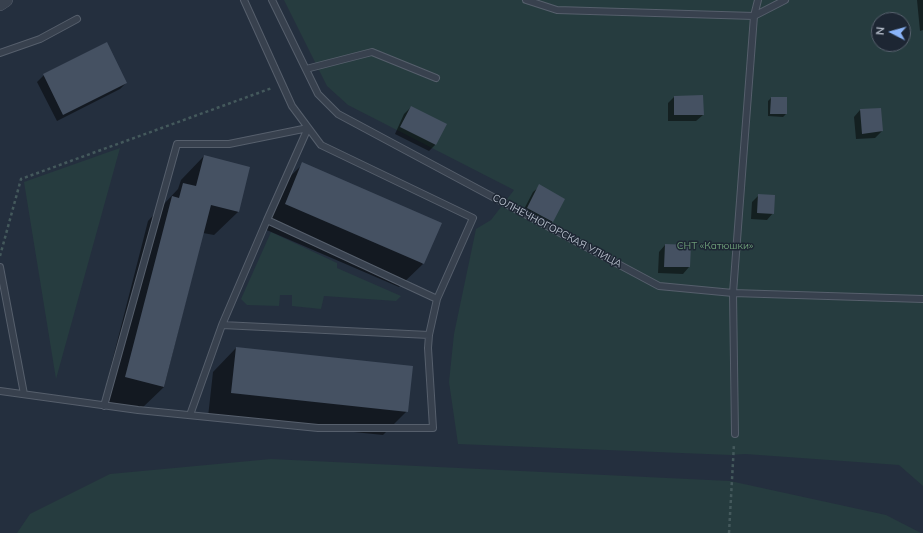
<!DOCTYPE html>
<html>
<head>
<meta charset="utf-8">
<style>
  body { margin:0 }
  #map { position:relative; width:923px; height:533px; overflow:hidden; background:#242f3e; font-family:Mulish,sans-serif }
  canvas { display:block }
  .north { position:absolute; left:871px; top:12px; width:40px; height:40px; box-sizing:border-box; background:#1d2633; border:1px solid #59626f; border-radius:50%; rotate:276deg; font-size:11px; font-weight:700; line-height:16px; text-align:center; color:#b4bcc9 }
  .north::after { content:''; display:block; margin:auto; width:14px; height:18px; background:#8ab4f8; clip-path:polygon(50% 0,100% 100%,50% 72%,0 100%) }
</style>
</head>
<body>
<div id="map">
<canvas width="923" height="533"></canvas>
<div class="north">N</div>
</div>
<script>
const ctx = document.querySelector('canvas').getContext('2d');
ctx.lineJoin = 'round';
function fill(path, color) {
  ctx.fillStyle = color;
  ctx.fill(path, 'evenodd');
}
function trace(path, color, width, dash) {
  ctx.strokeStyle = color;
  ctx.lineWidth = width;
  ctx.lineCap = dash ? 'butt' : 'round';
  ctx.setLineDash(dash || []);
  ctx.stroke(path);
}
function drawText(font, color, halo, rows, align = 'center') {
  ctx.font = font + ' Mulish,sans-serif';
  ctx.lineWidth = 3;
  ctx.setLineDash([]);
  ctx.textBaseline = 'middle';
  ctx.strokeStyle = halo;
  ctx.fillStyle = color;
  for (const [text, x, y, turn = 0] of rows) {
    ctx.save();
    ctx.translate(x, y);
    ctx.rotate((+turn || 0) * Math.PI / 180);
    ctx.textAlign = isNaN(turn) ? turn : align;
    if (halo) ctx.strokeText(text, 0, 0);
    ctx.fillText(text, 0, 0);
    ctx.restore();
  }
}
fill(new Path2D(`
  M 284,0 L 923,0 L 923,486 L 899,465 L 745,454 L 731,455 L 458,444 L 449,382 L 454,334 L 476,229 L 491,220 L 514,190 L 348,105 L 327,86 ZM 879,20 L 903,20 L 903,44 L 879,44 Z
  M 120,148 L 56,379 L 24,182 Z
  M 271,232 L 337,263 L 337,268 L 401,296 L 396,301 L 324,296 L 321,309 L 292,306 L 292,295 L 280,295 L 279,306 L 247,305 L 241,299 Z
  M 271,459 L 730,481 L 886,515 L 921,533 L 17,533 L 30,514 L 110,474 Z`), '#263c3f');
fill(new Path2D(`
  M 917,0 L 923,0 L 923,30 L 920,31 Z
  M 44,75 L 126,83 L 120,89 L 57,121 L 37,82 Z
  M 674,97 L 703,115 L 696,121 L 668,121 L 668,103 Z
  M 771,98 L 786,114 L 783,117 L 768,116 L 768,101 Z
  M 411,107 L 436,144 L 429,151 L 395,134 L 404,114 Z
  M 860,110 L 882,131 L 875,138 L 856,139 L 854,117 Z
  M 204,156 L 238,212 L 214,235 L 203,233 L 164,387 L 140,410 L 102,401 L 148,221 L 178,189 L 181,180 Z
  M 303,164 L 423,264 L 399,287 L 262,228 L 279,187 Z
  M 540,186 L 564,199 L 552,222 L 546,228 L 521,215 L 533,192 Z
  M 758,196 L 773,213 L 767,220 L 751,219 L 752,202 Z
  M 665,245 L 690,246 L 689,267 L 683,274 L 658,273 L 659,252 Z
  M 236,348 L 407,411 L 383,435 L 208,417 L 213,372 Z`), '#0007');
fill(new Path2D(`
  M 107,42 L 127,83 L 63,115 L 43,74 Z
  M 703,95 L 704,115 L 674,115 L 674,96 Z
  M 771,97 L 787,97 L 787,114 L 770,114 Z
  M 411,106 L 447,124 L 436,145 L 400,127 Z
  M 881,108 L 883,131 L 862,134 L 860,109 Z
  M 204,155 L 250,167 L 239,212 L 211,205 L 164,387 L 125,377 L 172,196 L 179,198 L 183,183 L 196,186 Z
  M 302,162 L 442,223 L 424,264 L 285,204 Z
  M 539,184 L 565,199 L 553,222 L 527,208 Z
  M 758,194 L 775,195 L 774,214 L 757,213 Z
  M 665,244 L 691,245 L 690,267 L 664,267 Z
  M 236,347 L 413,366 L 408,412 L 231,393 Z`), '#455162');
const lane = new Path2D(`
  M 272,0 L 318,94 L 338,114 L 659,286 L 733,293 L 923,299
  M 526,0 L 557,10 L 754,16 L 758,0
  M 0,53 L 40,39 L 77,19
  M 306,69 L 372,52 L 436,78
  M 267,220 L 308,128
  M 0,267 L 24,394
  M 429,335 L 222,325 L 267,220 L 437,299
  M 0,391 L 138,410 L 318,428 L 433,428 L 428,348 L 429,335 L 437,299 L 473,218 L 321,145 L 292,106 L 244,0
  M 104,406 L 177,144 L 229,144 L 308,128
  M 190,415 L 222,325
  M 735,434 L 733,293 L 754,16 L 785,0`);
const street = new Path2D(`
  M 0,4 L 6,0`);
trace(lane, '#565f6c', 8);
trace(street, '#565f6c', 14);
trace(new Path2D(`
  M 0,256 L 21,179 L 272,88
  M 729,533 L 734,444`), '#44595c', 2.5, [3, 3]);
trace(lane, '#38414e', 6);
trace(street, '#38414e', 13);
drawText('10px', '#b4bcc9', '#1d2633', [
  ["СОЛНЕЧНОГОРСКАЯ УЛИЦА",557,231,28]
]);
drawText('10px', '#6b9a76', '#1d2633', [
  ["СНТ «Катюшки»",715,246]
]);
</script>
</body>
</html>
